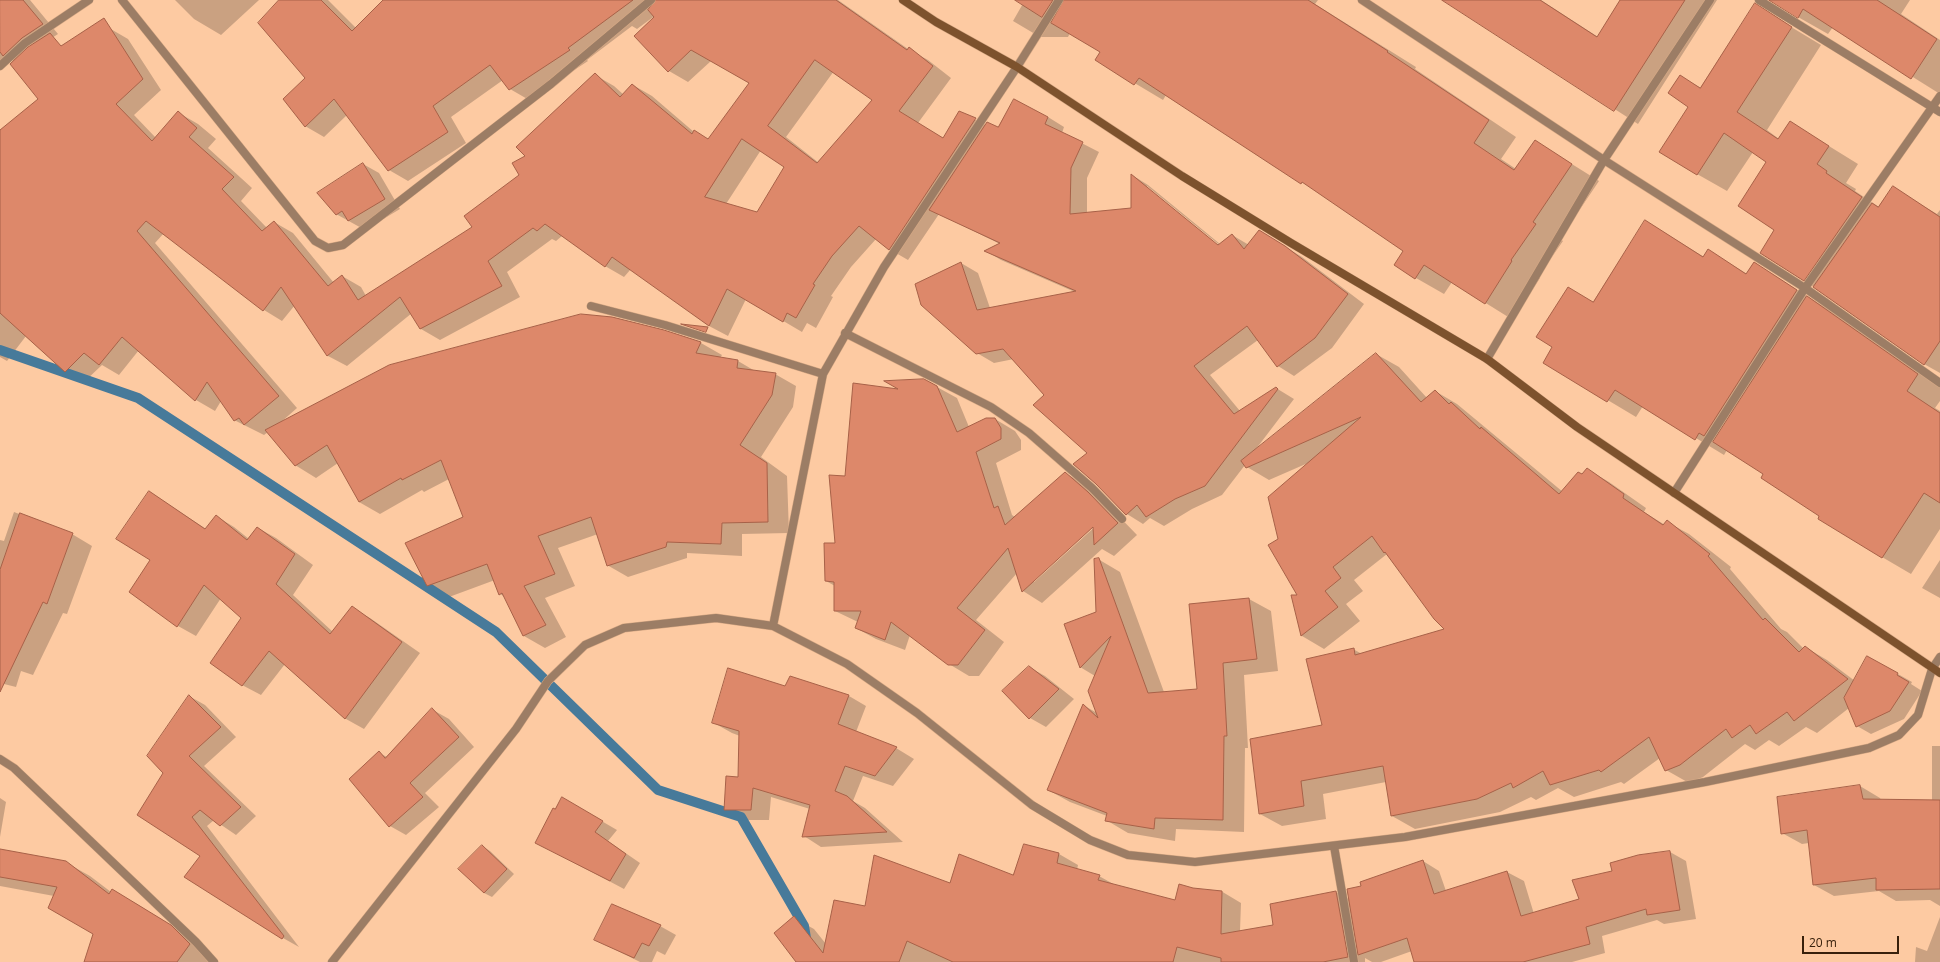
<!DOCTYPE html>
<html>
<head>
<meta charset="utf-8">
<style>
  body { margin:0 }
  #map { position:relative; width:1940px; height:962px; overflow:hidden; background:#fdcaa2; font-family:"Open Sans",sans-serif }
  canvas { display:block }
  .scale { position:absolute; left:1802px; top:936px; width:97px; height:18px; box-sizing:border-box; border:2px solid #38200b; border-top:0; padding-left:5px; font-size:12px; line-height:14px; white-space:nowrap; color:#38200b; -webkit-text-stroke:3px #fdcaa2; paint-order:stroke }
</style>
</head>
<body>
<div id="map">
<canvas width="1940" height="962"></canvas>
<div class="scale">20 m</div>
</div>
<script>
const ctx = document.querySelector('canvas').getContext('2d');
ctx.lineJoin = 'round';
function fill(path, color) {
  ctx.fillStyle = color;
  ctx.fill(path, 'evenodd');
}
function trace(path, color, width, dash) {
  ctx.strokeStyle = color;
  ctx.lineWidth = width;
  ctx.lineCap = dash ? 'butt' : 'round';
  ctx.setLineDash(dash || []);
  ctx.stroke(path);
}
fill(new Path2D(`
  M 0,0 L 30,0 L 58,34 L 38,47 L 19,64 L 12,60 L 0,68 Z
  M 175,0 L 259,0 L 221,35 L 194,19 Z
  M 281,0 L 328,0 L 356,28 L 385,0 L 838,0 L 908,49 L 928,60 L 951,78 L 918,123 L 944,139 L 959,112 L 986,125 L 998,128 L 1048,117 L 1064,127 L 1062,133 L 1099,152 L 1087,178 L 1087,213 L 1132,209 L 1132,175 L 1148,185 L 1220,244 L 1232,235 L 1249,245 L 1276,241 L 1302,257 L 1364,304 L 1332,348 L 1294,376 L 1278,366 L 1258,340 L 1210,375 L 1240,411 L 1276,388 L 1294,399 L 1256,449 L 1376,354 L 1399,367 L 1427,398 L 1435,391 L 1457,404 L 1563,492 L 1582,475 L 1587,469 L 1609,482 L 1646,508 L 1644,512 L 1665,525 L 1667,522 L 1689,534 L 1731,567 L 1730,569 L 1781,629 L 1787,632 L 1804,649 L 1805,647 L 1827,660 L 1855,681 L 1868,657 L 1912,682 L 1911,684 L 1922,691 L 1904,719 L 1871,734 L 1857,726 L 1849,708 L 1817,733 L 1806,727 L 1779,746 L 1769,740 L 1755,750 L 1745,744 L 1703,777 L 1689,783 L 1666,770 L 1660,758 L 1624,784 L 1621,782 L 1574,797 L 1558,788 L 1536,800 L 1531,797 L 1500,812 L 1415,829 L 1392,816 L 1386,782 L 1323,794 L 1326,819 L 1282,826 L 1260,814 L 1323,726 L 1353,649 L 1362,654 L 1446,630 L 1387,554 L 1354,580 L 1363,591 L 1346,604 L 1360,621 L 1324,649 L 1302,636 L 1292,596 L 1299,596 L 1279,539 L 1308,463 L 1269,480 L 1247,467 L 1245,465 L 1222,495 L 1192,509 L 1164,526 L 1150,518 L 1143,524 L 1127,514 L 1097,483 L 1088,453 L 1045,395 L 1014,359 L 994,363 L 977,353 L 961,263 L 978,273 L 990,308 L 1075,292 L 1001,260 L 986,251 L 1000,244 L 939,214 L 908,260 L 889,249 L 876,239 L 851,267 L 831,296 L 833,297 L 816,328 L 807,323 L 802,332 L 746,299 L 728,336 L 709,326 L 631,269 L 624,277 L 605,266 L 562,236 L 556,241 L 552,239 L 507,272 L 520,297 L 440,340 L 421,329 L 412,313 L 347,366 L 328,356 L 295,305 L 282,321 L 264,310 L 164,233 L 155,243 L 297,408 L 280,423 L 663,331 L 701,343 L 722,355 L 720,358 L 738,361 L 755,371 L 775,374 L 796,386 L 793,407 L 761,457 L 787,476 L 789,533 L 742,534 L 742,556 L 687,553 L 687,558 L 628,577 L 607,565 L 598,534 L 558,548 L 575,586 L 545,598 L 566,637 L 545,648 L 524,636 L 505,597 L 500,594 L 495,580 L 449,597 L 428,585 L 464,518 L 449,479 L 424,492 L 422,490 L 380,514 L 359,502 L 338,463 L 316,478 L 295,465 L 268,432 L 264,435 L 234,420 L 221,401 L 215,411 L 196,400 L 139,350 L 119,375 L 102,365 L 84,382 L 65,371 L 26,336 L 7,361 L 0,357 L 0,131 L 40,99 L 109,28 L 128,39 L 161,90 L 134,115 L 156,138 L 179,113 L 198,124 L 216,139 L 208,148 L 252,188 L 241,201 L 267,228 L 274,222 L 293,233 L 334,283 L 342,276 L 361,287 L 366,296 L 473,228 L 521,175 L 526,156 L 595,75 L 614,86 L 624,95 L 633,85 L 652,96 L 694,132 L 709,139 L 750,83 L 711,61 L 688,82 L 669,71 L 636,36 L 656,15 L 637,29 L 632,26 L 587,60 L 588,61 L 529,100 L 510,89 L 503,80 L 451,117 L 466,143 L 408,181 L 389,170 L 347,115 L 324,137 L 305,126 L 306,78 ZM 834,71 L 873,99 L 819,163 L 786,137 ZM 761,150 L 786,167 L 758,214 L 726,204 ZM 1147,186 L 1222,247 L 1221,249 L 1147,188 Z
  M 1025,0 L 1318,0 L 1315,4 L 1416,67 L 1415,69 L 1516,137 L 1501,159 L 1516,169 L 1535,141 L 1599,181 L 1560,239 L 1563,241 L 1538,277 L 1540,278 L 1513,320 L 1452,282 L 1444,294 L 1416,278 L 1395,265 L 1405,251 L 1327,198 L 1166,95 L 1163,100 L 1096,60 L 1101,52 L 1070,33 L 1068,37 L 1040,37 L 1013,21 Z
  M 1444,0 L 1541,0 L 1598,37 L 1622,0 L 1717,0 L 1638,124 Z
  M 1777,0 L 1910,0 L 1901,14 L 1940,40 L 1940,94 L 1833,27 L 1828,34 L 1798,17 Z
  M 1768,13 L 1821,45 L 1767,130 L 1779,139 L 1790,122 L 1858,164 L 1846,183 L 1856,189 L 1855,191 L 1879,207 L 1893,188 L 1937,214 L 1940,210 L 1940,373 L 1924,364 L 1804,280 L 1776,230 L 1767,162 L 1753,152 L 1727,191 L 1697,174 L 1689,107 L 1680,76 L 1701,88 Z
  M 363,164 L 379,173 L 400,209 L 365,230 L 336,214 Z
  M 1646,221 L 1704,257 L 1708,250 L 1747,274 L 1754,263 L 1836,314 L 1940,387 L 1940,401 L 1935,408 L 1940,411 L 1940,529 L 1911,574 L 1882,557 L 1821,515 L 1765,474 L 1727,450 L 1724,455 L 1643,406 L 1636,417 L 1544,362 L 1594,303 Z
  M 937,387 L 957,398 L 969,427 L 995,419 L 1015,431 L 1021,440 L 1021,450 L 996,463 L 1012,515 L 1015,517 L 1065,473 L 1085,484 L 1108,505 L 1137,535 L 1114,556 L 1102,549 L 1042,603 L 1023,591 L 1017,573 L 976,620 L 1004,642 L 979,676 L 969,676 L 949,664 L 910,635 L 905,650 L 876,639 L 856,628 L 858,622 L 835,611 L 835,586 L 826,581 L 836,544 L 846,478 L 903,391 ZM 1096,523 L 1098,524 L 1034,582 L 1034,579 Z
  M 150,492 L 206,529 L 216,516 L 234,527 L 249,539 L 258,528 L 276,538 L 313,565 L 293,595 L 333,632 L 352,608 L 370,618 L 420,653 L 364,729 L 346,719 L 285,664 L 261,695 L 242,685 L 243,618 L 221,598 L 196,636 L 178,626 L 130,591 L 151,560 Z
  M 14,512 L 72,534 L 92,546 L 67,614 L 63,613 L 33,675 L 21,671 L 16,687 L 0,683 L 0,540 L 4,541 Z
  M 1098,559 L 1120,572 L 1164,692 L 1199,690 L 1190,605 L 1249,599 L 1271,611 L 1278,671 L 1244,675 L 1248,748 L 1245,748 L 1244,832 L 1176,829 L 1175,841 L 1128,833 L 1106,820 L 1107,816 L 1070,802 L 1048,790 L 1083,705 L 1097,713 L 1095,676 L 1080,667 L 1097,613 Z
  M 1940,560 L 1940,598 L 1922,588 Z
  M 1029,667 L 1045,676 L 1074,699 L 1046,727 L 1030,718 L 1004,691 Z
  M 786,687 L 849,696 L 866,706 L 856,732 L 896,748 L 914,759 L 893,786 L 863,776 L 853,801 L 865,808 L 903,842 L 821,847 L 804,836 L 810,809 L 771,797 L 769,820 L 743,820 L 725,809 L 739,778 L 740,736 L 732,733 L 714,723 Z
  M 189,696 L 205,705 L 236,737 L 204,766 L 256,816 L 236,835 L 214,820 L 207,826 L 299,947 L 283,938 L 202,856 L 164,773 Z
  M 433,710 L 449,719 L 474,747 L 425,793 L 439,807 L 406,835 L 390,826 L 379,753 L 387,757 Z
  M 1932,746 L 1940,746 L 1940,906 L 1930,900 L 1896,901 L 1879,891 L 1834,896 L 1814,885 L 1809,843 L 1802,844 L 1782,833 L 1860,786 L 1880,798 L 1881,800 L 1932,801 Z
  M 0,798 L 6,802 L 0,837 Z
  M 562,798 L 617,830 L 608,841 L 640,863 L 624,889 L 556,853 Z
  M 482,846 L 490,851 L 514,874 L 492,897 L 484,893 Z
  M 0,850 L 65,862 L 90,876 L 111,892 L 137,904 L 195,941 L 217,962 L 85,962 L 94,934 L 54,896 L 0,886 Z
  M 1670,852 L 1686,861 L 1696,919 L 1664,924 L 1657,920 L 1602,936 L 1605,953 L 1572,962 L 1415,962 L 1412,951 L 1381,962 L 1372,962 L 1365,958 L 1365,962 L 797,962 L 794,918 L 814,929 L 826,944 L 865,908 L 951,884 L 1013,877 L 1059,854 L 1078,865 L 1077,870 L 1099,876 L 1117,886 L 1175,902 L 1193,889 L 1221,891 L 1241,903 L 1240,931 L 1274,926 L 1336,892 L 1350,900 L 1363,886 L 1423,861 L 1439,871 L 1446,891 L 1507,872 L 1524,881 L 1534,914 L 1580,900 L 1613,872 L 1638,856 Z
  M 1940,917 L 1940,962 L 1915,962 L 1916,947 L 1927,951 Z
  M 660,926 L 676,935 L 665,955 L 657,951 L 652,962 L 640,962 L 596,940 Z`), '#0003');
trace(new Path2D(`
  M 0,350 L 138,398 L 496,632 L 658,790 L 741,817 L 804,926 L 810,962`), '#477a9a', 10);
const building = new Path2D(`
  M 0,0 L 23,0 L 43,24 L 22,38 L 3,56 L 0,52 Z
  M 279,0 L 321,0 L 352,31 L 383,0 L 633,0 L 568,48 L 570,50 L 509,90 L 490,65 L 433,106 L 448,132 L 388,171 L 334,99 L 305,127 L 283,99 L 305,78 L 258,23 Z
  M 656,0 L 836,0 L 907,50 L 909,47 L 933,66 L 899,111 L 943,138 L 959,111 L 976,118 L 889,250 L 859,226 L 832,256 L 813,284 L 815,285 L 796,318 L 787,313 L 783,322 L 727,289 L 709,326 L 612,257 L 605,267 L 545,224 L 537,231 L 533,228 L 488,261 L 502,286 L 420,329 L 400,297 L 327,356 L 281,287 L 263,311 L 146,221 L 137,231 L 279,396 L 244,425 L 239,418 L 234,421 L 207,382 L 195,401 L 122,337 L 99,365 L 84,353 L 65,372 L 0,313 L 0,130 L 38,99 L 10,64 L 28,47 L 50,33 L 61,46 L 104,18 L 143,79 L 116,104 L 152,141 L 178,111 L 197,128 L 189,137 L 234,177 L 222,189 L 262,231 L 274,221 L 328,286 L 342,275 L 358,300 L 472,227 L 464,216 L 519,175 L 512,163 L 525,156 L 516,147 L 595,73 L 620,97 L 632,84 L 692,134 L 694,130 L 708,139 L 749,83 L 691,50 L 668,72 L 634,36 L 654,17 L 648,10 ZM 815,60 L 872,100 L 817,163 L 768,126 ZM 742,139 L 784,167 L 757,212 L 705,197 Z
  M 1015,0 L 1053,0 L 1042,17 Z
  M 1064,0 L 1308,0 L 1388,51 L 1387,52 L 1489,120 L 1474,143 L 1514,170 L 1535,140 L 1572,164 L 1533,222 L 1536,224 L 1511,260 L 1512,261 L 1485,304 L 1424,265 L 1415,279 L 1394,265 L 1403,251 L 1302,182 L 1301,184 L 1139,78 L 1134,85 L 1095,60 L 1100,52 L 1051,23 Z
  M 1442,0 L 1540,0 L 1597,37 L 1620,0 L 1685,0 L 1614,111 Z
  M 1769,0 L 1877,0 L 1937,39 L 1911,79 L 1803,9 L 1798,18 Z
  M 1755,3 L 1792,27 L 1737,112 L 1778,139 L 1790,121 L 1829,146 L 1817,164 L 1827,171 L 1826,173 L 1862,197 L 1804,281 L 1760,253 L 1774,230 L 1738,206 L 1766,162 L 1724,133 L 1697,175 L 1659,152 L 1688,107 L 1668,93 L 1680,75 L 1700,88 Z
  M 1014,99 L 1048,117 L 1045,124 L 1083,142 L 1071,168 L 1070,214 L 1131,208 L 1131,174 L 1218,245 L 1232,234 L 1244,249 L 1259,230 L 1285,246 L 1348,294 L 1315,338 L 1277,367 L 1247,326 L 1194,366 L 1234,414 L 1276,387 L 1278,389 L 1205,486 L 1175,499 L 1146,517 L 1137,505 L 1126,515 L 1096,484 L 1073,464 L 1087,453 L 1033,405 L 1044,395 L 1003,349 L 976,354 L 921,305 L 915,284 L 961,262 L 977,310 L 1076,291 L 984,251 L 1000,243 L 929,210 L 987,122 L 998,127 Z
  M 363,163 L 385,199 L 348,221 L 342,211 L 336,215 L 317,193 Z
  M 1893,186 L 1940,217 L 1940,341 L 1924,365 L 1813,287 L 1872,203 L 1878,207 Z
  M 1645,220 L 1703,257 L 1708,249 L 1746,274 L 1754,262 L 1797,290 L 1704,436 L 1699,433 L 1695,440 L 1615,390 L 1607,402 L 1543,363 L 1552,347 L 1536,337 L 1568,287 L 1593,302 Z
  M 1807,296 L 1918,374 L 1907,391 L 1940,413 L 1940,503 L 1924,493 L 1882,558 L 1818,519 L 1819,516 L 1761,478 L 1763,474 L 1713,442 Z
  M 581,314 L 612,317 L 664,330 L 701,342 L 696,353 L 738,360 L 737,368 L 776,373 L 772,395 L 740,445 L 767,463 L 768,522 L 722,523 L 721,544 L 667,542 L 666,547 L 607,566 L 591,517 L 538,536 L 555,574 L 524,586 L 546,625 L 523,636 L 502,593 L 499,595 L 487,564 L 427,586 L 405,543 L 463,517 L 441,460 L 402,480 L 401,478 L 359,502 L 327,445 L 295,466 L 265,430 L 389,365 Z
  M 681,324 L 708,327 L 706,332 Z
  M 1376,353 L 1421,402 L 1435,390 L 1449,404 L 1451,402 L 1480,429 L 1481,427 L 1559,494 L 1578,472 L 1582,474 L 1587,468 L 1624,494 L 1623,498 L 1663,525 L 1667,520 L 1710,554 L 1708,556 L 1763,620 L 1765,618 L 1799,652 L 1805,646 L 1848,679 L 1794,721 L 1787,712 L 1756,734 L 1750,725 L 1732,738 L 1726,729 L 1680,765 L 1665,771 L 1649,737 L 1601,772 L 1599,770 L 1550,785 L 1543,771 L 1513,788 L 1511,783 L 1477,799 L 1391,816 L 1383,766 L 1301,781 L 1304,806 L 1259,814 L 1250,739 L 1322,725 L 1306,659 L 1354,648 L 1355,655 L 1444,629 L 1434,619 L 1385,552 L 1384,553 L 1372,536 L 1333,567 L 1341,578 L 1325,591 L 1338,607 L 1301,636 L 1291,595 L 1297,595 L 1268,545 L 1278,539 L 1268,497 L 1361,417 L 1246,468 L 1241,461 Z
  M 924,379 L 937,386 L 957,432 L 986,418 L 995,418 L 1001,428 L 1001,439 L 976,452 L 994,508 L 998,506 L 1005,525 L 1065,472 L 1088,492 L 1118,523 L 1094,545 L 1093,527 L 1022,592 L 1008,548 L 957,608 L 985,630 L 958,665 L 948,665 L 891,622 L 885,640 L 855,628 L 861,611 L 834,611 L 834,582 L 825,581 L 824,543 L 835,543 L 829,475 L 845,476 L 853,383 L 898,389 L 884,381 Z
  M 149,491 L 205,529 L 216,515 L 247,540 L 257,527 L 295,554 L 276,584 L 330,634 L 352,606 L 402,642 L 345,719 L 269,651 L 242,686 L 210,663 L 241,618 L 204,585 L 177,627 L 129,592 L 150,560 L 116,539 Z
  M 20,513 L 73,533 L 47,604 L 43,602 L 0,692 L 0,570 Z
  M 1099,558 L 1148,693 L 1197,689 L 1189,604 L 1249,598 L 1257,659 L 1223,663 L 1227,736 L 1224,736 L 1223,820 L 1155,818 L 1154,829 L 1105,821 L 1107,813 L 1047,790 L 1083,704 L 1098,718 L 1088,691 L 1111,636 L 1080,668 L 1064,624 L 1096,612 L 1094,559 Z
  M 1867,656 L 1898,673 L 1897,675 L 1909,682 L 1890,711 L 1856,727 L 1844,698 Z
  M 1029,666 L 1059,689 L 1029,719 L 1002,691 Z
  M 728,668 L 785,686 L 790,676 L 849,695 L 838,724 L 897,747 L 875,776 L 845,766 L 835,791 L 847,796 L 887,832 L 802,837 L 810,805 L 753,788 L 751,810 L 724,810 L 726,776 L 738,777 L 739,731 L 712,723 Z
  M 189,695 L 221,727 L 189,756 L 241,807 L 220,826 L 200,810 L 192,817 L 284,936 L 282,939 L 184,877 L 200,856 L 137,815 L 163,773 L 147,756 Z
  M 432,708 L 459,737 L 410,783 L 423,797 L 389,827 L 349,779 L 379,751 L 385,758 Z
  M 1860,785 L 1863,799 L 1940,800 L 1940,889 L 1876,890 L 1876,878 L 1813,885 L 1807,830 L 1781,834 L 1777,797 Z
  M 562,797 L 603,821 L 595,832 L 626,854 L 610,881 L 535,843 L 553,808 L 555,809 Z
  M 1024,844 L 1059,853 L 1057,863 L 1100,875 L 1098,880 L 1175,900 L 1179,884 L 1193,888 L 1222,891 L 1221,934 L 1273,925 L 1270,904 L 1336,891 L 1348,957 L 1323,962 L 1221,962 L 1221,958 L 1177,947 L 1173,962 L 953,962 L 907,941 L 899,962 L 796,962 L 774,933 L 794,916 L 823,953 L 834,900 L 865,906 L 874,855 L 950,883 L 959,854 L 1013,875 Z
  M 482,845 L 507,869 L 484,893 L 458,869 Z
  M 0,849 L 66,861 L 109,894 L 112,889 L 171,925 L 190,944 L 177,962 L 84,962 L 93,934 L 48,908 L 57,887 L 0,877 Z
  M 1670,851 L 1680,910 L 1647,915 L 1646,909 L 1586,927 L 1590,944 L 1523,962 L 1414,962 L 1407,938 L 1358,955 L 1347,889 L 1361,886 L 1360,882 L 1423,860 L 1434,894 L 1507,871 L 1521,916 L 1579,899 L 1572,880 L 1612,871 L 1610,863 L 1638,855 Z
  M 612,904 L 661,925 L 649,946 L 642,943 L 634,958 L 594,940 Z`);
fill(building, '#dd886a');
trace(building, '#a76148', 1);
const street = new Path2D(`
  M 122,0 L 315,241 L 328,248 L 343,245 L 551,84 L 651,0
  M 1362,0 L 1604,160 L 1805,288 L 1940,383
  M 1759,0 L 1940,112
  M 0,66 L 25,43 L 89,0
  M 591,306 L 665,325 L 823,374
  M 845,333 L 991,407 L 1029,433 L 1092,488 L 1122,519
  M 1487,359 L 1604,160 L 1710,0
  M 1674,493 L 1805,288 L 1940,96
  M 773,626 L 823,374 L 884,267 L 1017,67 L 1059,0
  M 0,759 L 14,768 L 196,942 L 214,962
  M 1334,846 L 1354,962
  M 332,962 L 516,729 L 548,681 L 585,645 L 624,628 L 716,618 L 773,626 L 847,664 L 917,713 L 1032,805 L 1090,840 L 1128,855 L 1195,862 L 1405,837 L 1705,782 L 1869,748 L 1899,735 L 1918,715 L 1932,669 L 1940,657`);
const secondary = new Path2D(`
  M 903,0 L 936,22 L 1017,67 L 1182,176 L 1291,243 L 1487,359 L 1577,427 L 1940,673`);
trace(street, '#d6a884', 9);
trace(secondary, '#d6a884', 9);
trace(street, '#9c7d65', 8);
trace(secondary, '#7d522d', 8);
</script>
</body>
</html>
